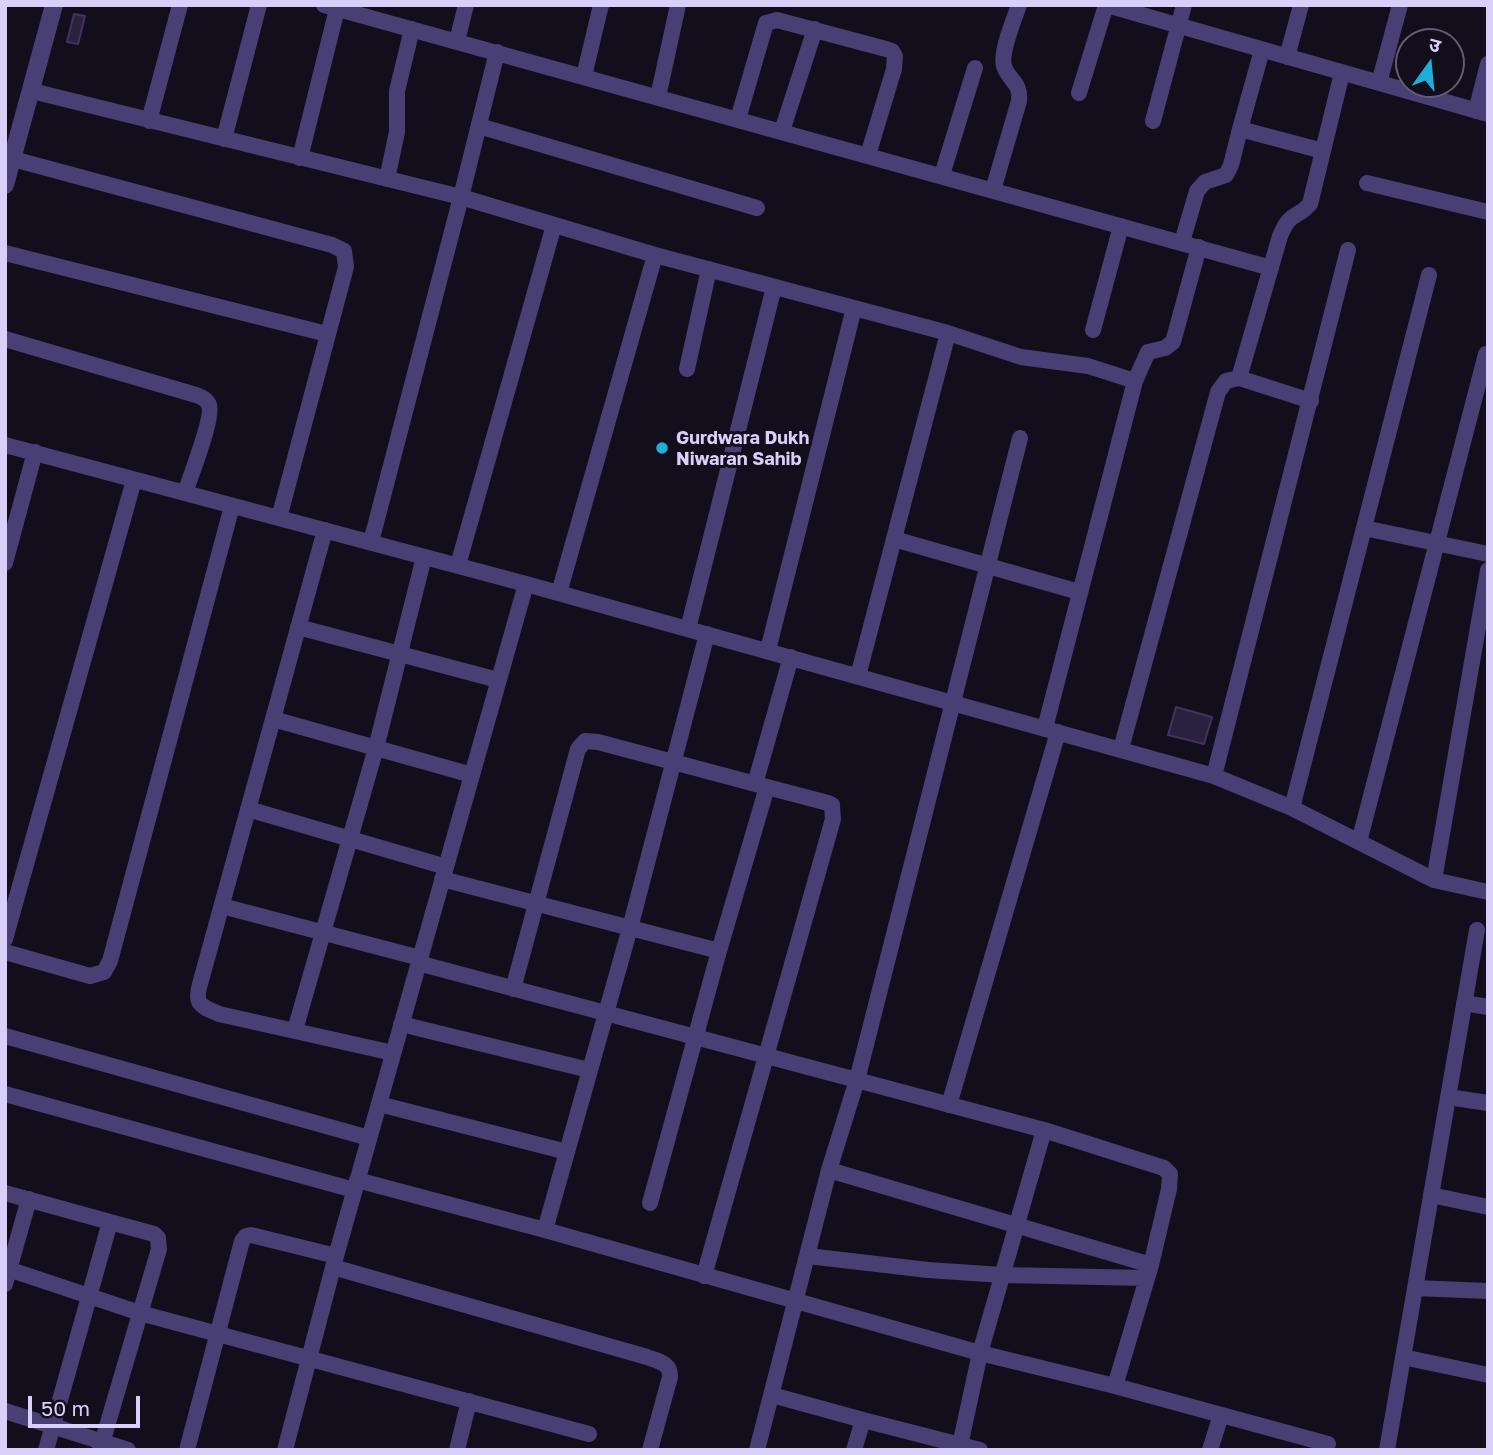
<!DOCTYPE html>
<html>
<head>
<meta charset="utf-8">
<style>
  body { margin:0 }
  #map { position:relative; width:1493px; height:1455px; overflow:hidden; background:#120e1c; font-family:"Golos Text","Noto Sans Devanagari",sans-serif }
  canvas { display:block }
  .frame { position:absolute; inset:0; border:7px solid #d9d0f9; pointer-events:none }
  .north { position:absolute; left:1395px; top:28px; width:70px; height:70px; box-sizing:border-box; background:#120e1c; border:2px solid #625c74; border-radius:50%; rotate:15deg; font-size:19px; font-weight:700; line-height:28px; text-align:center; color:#d9d0f9 }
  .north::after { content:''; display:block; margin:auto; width:24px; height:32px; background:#1dafd8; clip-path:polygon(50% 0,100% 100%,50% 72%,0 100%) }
  .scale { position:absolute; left:28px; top:1396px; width:112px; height:32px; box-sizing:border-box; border:4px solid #d9d0f9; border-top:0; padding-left:9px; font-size:21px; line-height:24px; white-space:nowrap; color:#d9d0f9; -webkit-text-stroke:5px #120e1c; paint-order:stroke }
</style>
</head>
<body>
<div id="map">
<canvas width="1493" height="1455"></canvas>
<div class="frame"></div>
<div class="north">उ</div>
<div class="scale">50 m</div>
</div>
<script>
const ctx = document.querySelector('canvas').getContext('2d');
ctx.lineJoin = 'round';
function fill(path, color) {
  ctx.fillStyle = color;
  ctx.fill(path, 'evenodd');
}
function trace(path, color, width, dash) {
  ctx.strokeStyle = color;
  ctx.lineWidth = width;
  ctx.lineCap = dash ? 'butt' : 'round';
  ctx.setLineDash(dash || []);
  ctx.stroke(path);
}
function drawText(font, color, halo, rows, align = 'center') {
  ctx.font = font + ' "Golos Text",sans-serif';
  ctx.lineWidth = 6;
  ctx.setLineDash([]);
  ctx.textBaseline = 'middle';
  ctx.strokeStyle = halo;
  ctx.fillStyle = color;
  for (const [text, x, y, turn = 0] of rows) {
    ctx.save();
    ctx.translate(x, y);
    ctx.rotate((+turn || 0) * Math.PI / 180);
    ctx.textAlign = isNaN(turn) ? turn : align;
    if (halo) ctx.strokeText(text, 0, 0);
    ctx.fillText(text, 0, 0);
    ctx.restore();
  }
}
const building = new Path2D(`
  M 74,14 L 85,16 L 78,44 L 67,42 Z
  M 1176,707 L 1212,717 L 1204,744 L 1168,735 Z`);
fill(building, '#2a213f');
trace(building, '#423264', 2);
trace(new Path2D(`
  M 324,5 L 1271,268
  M 1107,5 L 1488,114
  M 457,41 L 466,5
  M 1262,50 L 1240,129 L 1323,151
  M 497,52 L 461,197 L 655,255 L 559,593
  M 1287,57 L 1301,5
  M 584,76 L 601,5
  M 1379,83 L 1400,5
  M 32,91 L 461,197 L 371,542
  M 1079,93 L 1106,5
  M 658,97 L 678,5
  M 1476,111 L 1488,64
  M 738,119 L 766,23 L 777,20 L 886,49 L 892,51 L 895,56 L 894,69 L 868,155
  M 149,121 L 180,5
  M 1153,121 L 1184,5
  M 479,126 L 757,208
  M 782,131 L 815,29
  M 224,139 L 259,5
  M 300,158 L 337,9
  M 13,159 L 332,245 L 344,251 L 346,267 L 279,518
  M 942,175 L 975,68
  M 387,179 L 397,132 L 397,91 L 412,29
  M 1367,183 L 1488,212
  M 993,190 L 1019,101 C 1021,82 1009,81 1004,66 C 1000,52 1014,20 1019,5
  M 1182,242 L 1197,191 L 1205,182 L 1226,175 L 1231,165 L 1240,129
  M 5,253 L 327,334
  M 655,255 L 948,333 L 1021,357 L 1088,366 L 1135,381
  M 1093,330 L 1121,226
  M 5,339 L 196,395 C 201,397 207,399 209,405 C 214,417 190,477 185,493
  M 687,369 L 709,269
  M 1311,401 L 1239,378 L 1280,236 C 1291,210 1296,220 1310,204 L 1342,73
  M 1020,438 L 857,1080 L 829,1170 L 1151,1265
  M 5,445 L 526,584 L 336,1256
  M 1364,528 L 1488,554
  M 325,530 L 200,984 C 194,1005 201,1006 219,1014 L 393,1053
  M 894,539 L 1079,592
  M 5,563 L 35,452
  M 458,565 L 554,225
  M 1488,570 L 1434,880 L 1488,892
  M 526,584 L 1214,776 L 1292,808 L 1434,880
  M 298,627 L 498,680
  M 688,629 L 774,287
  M 768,650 L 854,308
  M 858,676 L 948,333
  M 273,719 L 472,775
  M 1045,728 L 1135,381 L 1148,352 L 1165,348 L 1173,342 L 1199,247
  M 1121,749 L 1218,392 L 1226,381 L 1239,378
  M 1214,776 L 1348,250
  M 755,784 L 791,657
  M 1292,808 L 1429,275
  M 248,809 L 446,867
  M 1359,842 L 1486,354
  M 442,879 C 534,903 626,927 719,951 L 767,787 L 598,742 L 585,741 L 578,749 L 513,989
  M 222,906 L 420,958
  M 5,939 L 134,480
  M 5,952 L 90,976 L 104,972 L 110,961 L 232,506
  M 418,963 L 1044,1130 L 1164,1168 L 1170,1174 L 1169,1189 L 1151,1265 L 1115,1386 L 980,1353 L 1044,1130
  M 1464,1003 L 1488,1007
  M 401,1024 L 589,1070
  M 295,1030 L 376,748 L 424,557
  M 5,1036 L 369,1138
  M 5,1094 L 354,1190
  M 1448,1097 L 1488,1103
  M 379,1104 L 567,1152
  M 949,1105 L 1058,732
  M 357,1180 L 545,1230 L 630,928 L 707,634
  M 5,1193 L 110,1222 L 46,1450
  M 1431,1195 L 1488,1207
  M 650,1203 L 719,951
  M 545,1230 L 980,1353 L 959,1450
  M 808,1256 L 928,1270 L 1002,1275 L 1147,1278
  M 333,1267 L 647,1357 C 658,1361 671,1363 670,1377 L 650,1450
  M 5,1268 L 140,1313 L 589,1434
  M 704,1276 L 833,819 L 832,805 L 828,803 L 767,787
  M 5,1284 L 29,1199
  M 1415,1288 L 1488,1291
  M 1403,1357 L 1488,1375
  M 1115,1386 L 1328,1444
  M 772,1395 L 863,1420
  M 5,1411 L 128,1450
  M 100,1450 L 159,1249 L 158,1238 L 154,1234 L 110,1222
  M 187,1450 L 242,1241 L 246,1236 L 251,1235 L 336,1256 L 285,1450
  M 457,1450 L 469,1401
  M 757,1450 L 829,1170
  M 854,1450 L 863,1420 L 980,1450
  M 1210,1450 L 1221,1415
  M 1387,1450 L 1477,930`), '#483f75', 16);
trace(new Path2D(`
  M 5,185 L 54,5`), '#483f75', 18);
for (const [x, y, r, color] of [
  [662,448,7,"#1dafd8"]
]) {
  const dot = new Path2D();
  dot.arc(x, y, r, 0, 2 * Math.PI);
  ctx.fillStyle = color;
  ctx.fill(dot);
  trace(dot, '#120e1c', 2.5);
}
drawText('bold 18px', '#d9d0f9', '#120e1c', [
  ["Gurdwara Dukh",676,438],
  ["Niwaran Sahib",676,459]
], 'left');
</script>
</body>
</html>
